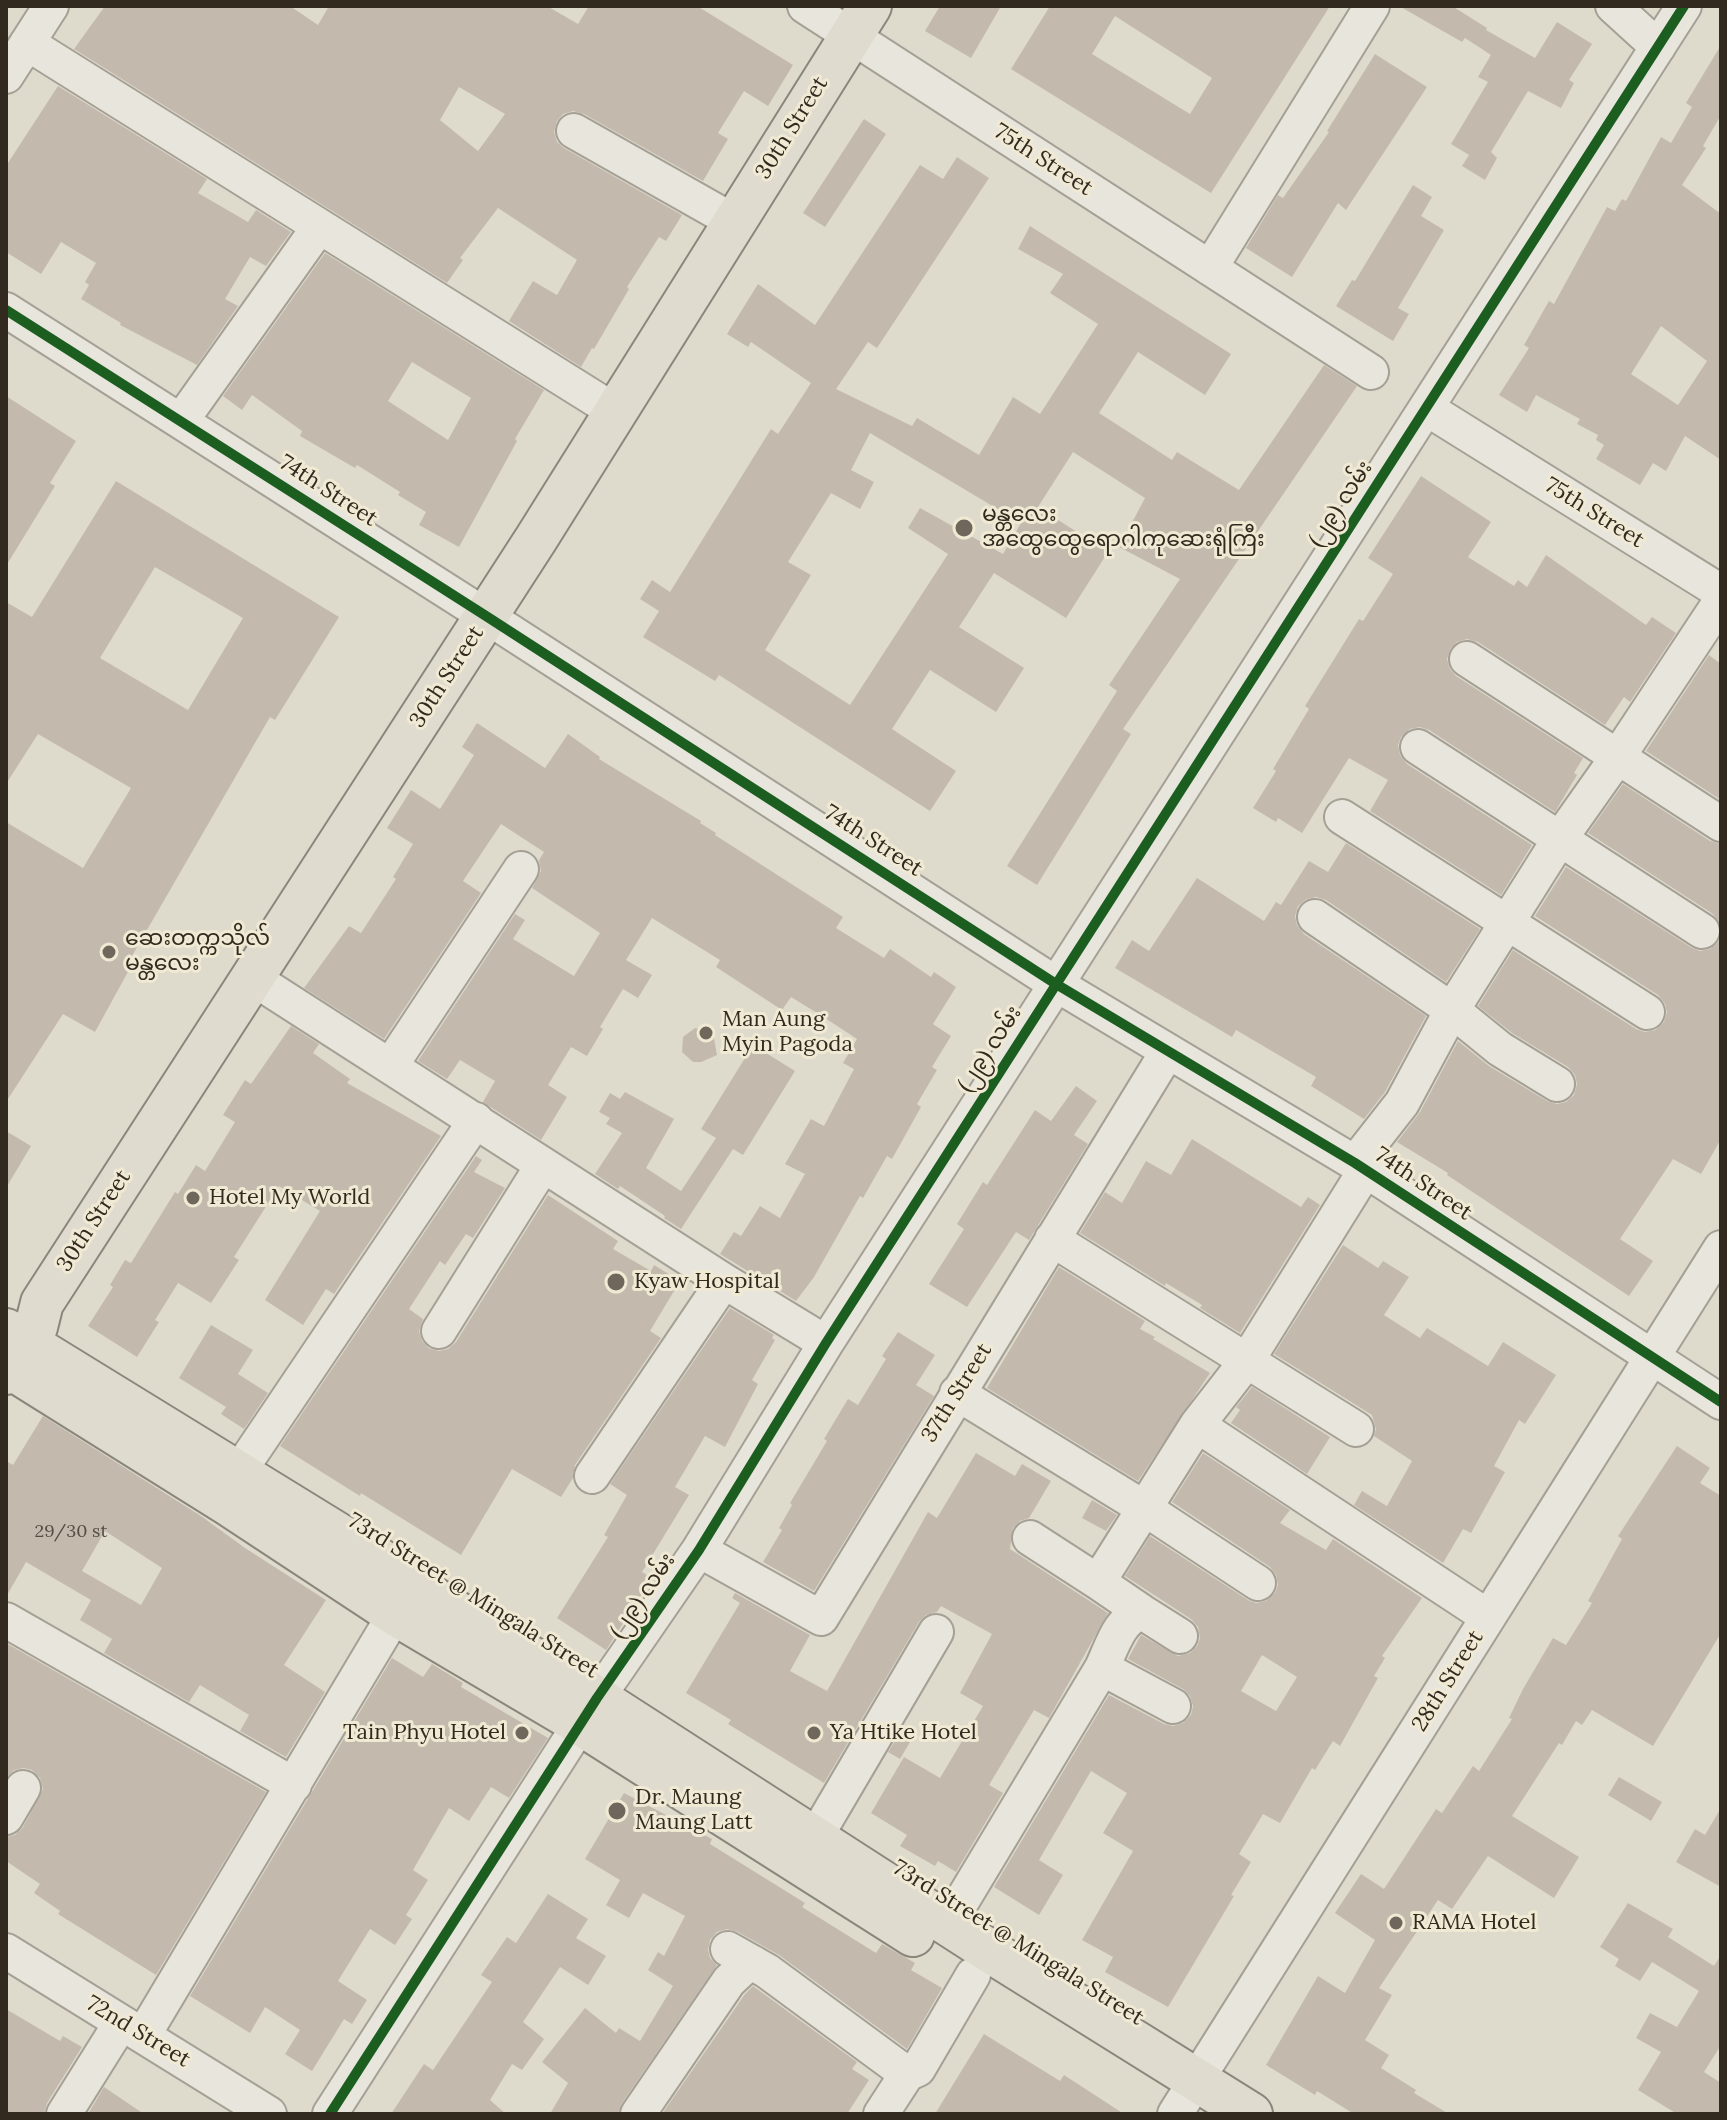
<!DOCTYPE html>
<html>
<head>
<meta charset="utf-8">
<style>
  body { margin:0 }
  #map { position:relative; width:1727px; height:2120px; overflow:hidden; background:#dfdbcc; font-family:Lora,serif }
  canvas { display:block }
  .frame { position:absolute; inset:0; border:8px solid #32291f; pointer-events:none }
</style>
</head>
<body>
<div id="map">
<canvas width="1727" height="2120"></canvas>
<div class="frame"></div>
</div>
<script>
const ctx = document.querySelector('canvas').getContext('2d');
ctx.lineJoin = 'round';
function fill(path, color) {
  ctx.fillStyle = color;
  ctx.fill(path, 'evenodd');
}
function trace(path, color, width, dash) {
  ctx.strokeStyle = color;
  ctx.lineWidth = width;
  ctx.lineCap = dash ? 'butt' : 'round';
  ctx.setLineDash(dash || []);
  ctx.stroke(path);
}
function drawText(font, color, halo, rows, align = 'center') {
  ctx.font = font + ' Lora,"Noto Sans Myanmar",serif';
  ctx.lineWidth = 6;
  ctx.setLineDash([]);
  ctx.textBaseline = 'middle';
  ctx.strokeStyle = halo;
  ctx.fillStyle = color;
  for (const [text, x, y, turn = 0] of rows) {
    ctx.save();
    ctx.translate(x, y);
    ctx.rotate((+turn || 0) * Math.PI / 180);
    ctx.textAlign = isNaN(turn) ? turn : align;
    if (halo) ctx.strokeText(text, 0, 0);
    ctx.fillText(text, 0, 0);
    ctx.restore();
  }
}
fill(new Path2D(`
  M 105,6 L 290,6 L 318,25 L 329,6 L 547,6 L 578,24 L 589,6 L 697,6 L 793,65 L 768,106 L 744,91 L 718,133 L 728,139 L 703,181 L 584,114 L 573,111 L 563,114 L 557,121 L 554,132 L 557,142 L 564,148 L 682,215 L 666,241 L 659,237 L 627,287 L 629,289 L 594,349 L 592,348 L 581,367 L 509,321 L 533,281 L 557,295 L 577,260 L 498,208 L 460,258 L 463,260 L 447,283 L 74,49 ZM 459,87 L 505,114 L 478,151 L 440,120 Z
  M 940,6 L 1001,6 L 971,58 L 925,31 Z
  M 1050,6 L 1330,6 L 1211,193 L 1011,69 ZM 1115,16 L 1212,78 L 1190,114 L 1092,54 Z
  M 1399,6 L 1452,6 L 1487,28 L 1486,30 L 1535,58 L 1557,22 L 1592,44 L 1569,80 L 1574,83 L 1561,108 L 1528,91 L 1491,152 L 1497,158 L 1485,180 L 1462,166 L 1469,155 L 1451,144 L 1488,82 L 1478,77 L 1491,55 L 1465,38 L 1462,42 Z
  M 1721,45 L 1721,115 L 1703,146 L 1706,148 L 1682,185 L 1721,214 L 1721,460 L 1685,436 L 1666,471 L 1653,463 L 1640,485 L 1596,459 L 1604,445 L 1596,440 L 1598,435 L 1577,424 L 1580,419 L 1536,395 L 1527,412 L 1499,395 L 1529,348 L 1524,345 L 1549,301 L 1554,304 L 1607,207 L 1615,211 L 1622,199 L 1626,201 L 1661,137 L 1671,143 L 1692,107 L 1686,103 ZM 1661,326 L 1707,361 L 1678,405 L 1631,374 Z
  M 1375,54 L 1427,87 L 1346,210 L 1338,203 L 1292,277 L 1246,248 L 1278,195 L 1283,198 L 1329,132 L 1327,131 Z
  M 58,86 L 207,179 L 198,193 L 248,222 L 256,210 L 291,232 L 266,266 L 250,257 L 225,299 L 238,306 L 197,365 L 120,325 L 121,323 L 81,299 L 89,285 L 85,282 L 96,263 L 61,242 L 41,274 L 6,252 L 6,166 Z
  M 864,119 L 886,134 L 825,227 L 803,213 Z
  M 957,157 L 989,178 L 877,348 L 868,342 L 836,389 L 912,426 L 917,418 L 979,455 L 1013,397 L 1040,414 L 1098,324 L 1050,293 L 1063,274 L 1018,249 L 1030,226 L 1231,354 L 1205,395 L 1138,352 L 1099,413 L 1172,460 L 1177,452 L 1239,490 L 1324,365 L 1357,386 L 1123,729 L 1131,734 L 1037,885 L 1007,866 L 1117,691 L 1109,685 L 1180,579 L 1119,547 L 1145,498 L 1073,452 L 1038,507 L 1108,552 L 1066,618 L 994,573 L 959,627 L 1024,668 L 996,712 L 930,670 L 892,729 L 956,771 L 930,811 L 719,675 L 715,681 L 643,637 L 659,611 L 640,599 L 652,580 L 670,592 L 771,429 L 778,434 L 811,383 L 751,342 L 748,347 L 727,334 L 758,284 L 815,325 L 920,165 L 943,179 ZM 870,433 L 1021,523 L 1003,554 L 920,508 L 908,528 L 948,554 L 850,705 L 765,650 L 811,575 L 788,562 L 831,493 L 860,509 L 874,482 L 851,470 Z
  M 1413,185 L 1432,197 L 1421,216 L 1444,230 L 1398,308 L 1409,314 L 1393,341 L 1336,306 L 1352,280 L 1355,281 Z
  M 325,253 L 544,390 L 515,439 L 517,441 L 459,547 L 419,525 L 426,512 L 398,495 L 400,492 L 357,465 L 355,468 L 300,436 L 302,431 L 252,395 L 242,410 L 223,396 ZM 412,362 L 471,398 L 448,440 L 388,401 Z
  M 6,396 L 76,441 L 50,483 L 55,486 L 6,566 Z
  M 1421,476 L 1491,522 L 1468,557 L 1514,586 L 1518,580 L 1527,587 L 1546,555 L 1646,625 L 1652,617 L 1676,633 L 1630,702 L 1624,697 L 1605,725 L 1478,642 L 1467,639 L 1457,642 L 1451,648 L 1447,659 L 1450,669 L 1456,676 L 1583,758 L 1574,773 L 1577,775 L 1555,812 L 1429,730 L 1420,727 L 1410,729 L 1401,737 L 1398,745 L 1400,755 L 1407,764 L 1532,845 L 1501,895 L 1370,811 L 1388,780 L 1349,758 L 1302,833 L 1278,818 L 1276,822 L 1253,808 L 1276,771 L 1273,769 L 1309,709 L 1305,706 L 1359,619 L 1363,621 L 1393,574 L 1368,558 Z
  M 116,481 L 339,617 L 275,720 L 270,717 L 125,968 L 129,970 L 95,1032 L 63,1014 L 6,1102 L 6,822 L 83,868 L 131,788 L 38,734 L 6,784 L 6,602 L 32,617 ZM 155,567 L 243,618 L 188,710 L 100,658 Z
  M 1709,655 L 1721,664 L 1721,800 L 1646,751 Z
  M 477,723 L 545,768 L 568,734 L 600,757 L 599,759 L 701,821 L 700,823 L 716,833 L 715,835 L 843,917 L 836,928 L 884,958 L 890,949 L 931,977 L 934,972 L 956,987 L 933,1024 L 951,1036 L 932,1067 L 937,1070 L 917,1104 L 921,1107 L 892,1159 L 887,1156 L 863,1198 L 860,1196 L 814,1277 L 796,1301 L 720,1254 L 734,1232 L 741,1236 L 760,1206 L 780,1218 L 805,1174 L 785,1164 L 811,1119 L 824,1126 L 854,1069 L 843,1063 L 857,1039 L 822,1016 L 791,997 L 782,1010 L 716,967 L 720,960 L 652,918 L 626,960 L 652,975 L 638,998 L 623,989 L 600,1027 L 603,1029 L 587,1056 L 571,1047 L 548,1085 L 567,1097 L 541,1140 L 483,1102 L 495,1081 L 460,1060 L 447,1079 L 418,1061 L 515,914 L 525,920 L 513,939 L 574,976 L 600,933 L 532,888 L 541,871 L 539,860 L 544,852 L 501,824 L 463,881 L 481,893 L 384,1039 L 304,988 L 349,926 L 361,933 L 396,879 L 393,877 L 413,844 L 387,828 L 411,790 L 440,809 L 474,755 L 462,747 Z
  M 1623,784 L 1710,841 L 1721,844 L 1721,927 L 1713,914 L 1588,833 Z
  M 1346,843 L 1480,929 L 1446,982 L 1326,900 L 1316,897 L 1307,899 L 1298,906 L 1295,916 L 1297,925 L 1304,934 L 1426,1016 L 1385,1092 L 1364,1119 L 1311,1086 L 1316,1077 L 1236,1030 L 1232,1037 L 1115,968 L 1132,940 L 1149,951 L 1197,878 L 1264,921 L 1276,902 L 1281,905 L 1309,861 L 1328,872 Z
  M 1566,867 L 1692,948 L 1700,951 L 1710,949 L 1718,942 L 1721,935 L 1721,1139 L 1701,1174 L 1673,1159 L 1620,1239 L 1653,1261 L 1629,1296 L 1447,1175 L 1448,1173 L 1397,1142 L 1420,1112 L 1458,1041 L 1489,1066 L 1547,1101 L 1557,1104 L 1566,1102 L 1574,1095 L 1577,1084 L 1575,1075 L 1568,1067 L 1512,1033 L 1478,1006 L 1513,950 L 1636,1029 L 1645,1032 L 1655,1030 L 1664,1022 L 1667,1012 L 1665,1004 L 1658,995 L 1535,916 Z
  M 291,1026 L 319,1044 L 313,1053 L 350,1079 L 347,1083 L 441,1136 L 334,1294 L 326,1289 L 303,1325 L 265,1300 L 320,1211 L 279,1186 L 234,1257 L 239,1260 L 211,1303 L 178,1283 L 155,1320 L 159,1322 L 137,1357 L 88,1326 L 113,1287 L 110,1285 L 125,1260 L 131,1263 L 175,1192 L 178,1194 L 196,1165 L 205,1171 L 235,1122 L 223,1115 L 245,1080 L 251,1084 Z
  M 695,1028 L 703,1029 L 714,1038 L 717,1055 L 701,1062 L 693,1062 L 682,1052 L 683,1037 Z
  M 753,1045 L 795,1071 L 743,1155 L 733,1149 L 681,1229 L 664,1218 L 665,1216 L 620,1186 L 618,1189 L 595,1174 L 622,1133 L 606,1124 L 610,1118 L 599,1112 L 610,1093 L 620,1099 L 625,1092 L 674,1119 L 646,1168 L 681,1191 L 716,1138 L 701,1129 Z
  M 1076,1086 L 1097,1101 L 1074,1135 L 1088,1144 L 1029,1240 L 1016,1232 L 967,1307 L 929,1284 L 964,1229 L 957,1224 L 983,1182 L 987,1185 L 1035,1110 L 1051,1121 Z
  M 6,1131 L 31,1146 L 6,1188 Z
  M 1192,1139 L 1301,1207 L 1308,1197 L 1320,1205 L 1240,1333 L 1200,1308 L 1202,1305 L 1166,1283 L 1165,1286 L 1080,1233 L 1105,1192 L 1122,1203 L 1146,1161 L 1171,1175 Z
  M 476,1156 L 482,1160 L 474,1172 L 505,1188 L 473,1238 L 466,1234 L 445,1265 L 440,1261 L 409,1309 L 423,1319 L 419,1331 L 422,1341 L 429,1348 L 439,1351 L 448,1349 L 456,1342 L 548,1195 L 618,1241 L 613,1249 L 651,1271 L 654,1265 L 680,1281 L 650,1331 L 661,1338 L 575,1465 L 573,1478 L 561,1497 L 512,1469 L 461,1555 L 361,1493 L 360,1496 L 280,1446 Z
  M 1343,1245 L 1378,1268 L 1383,1261 L 1409,1277 L 1384,1315 L 1420,1338 L 1427,1328 L 1488,1366 L 1503,1342 L 1556,1375 L 1525,1424 L 1519,1420 L 1494,1466 L 1505,1472 L 1471,1533 L 1463,1529 L 1443,1563 L 1354,1505 L 1362,1491 L 1387,1506 L 1412,1461 L 1374,1436 L 1376,1429 L 1372,1415 L 1274,1354 Z
  M 1059,1267 L 1145,1321 L 1140,1329 L 1155,1337 L 1153,1339 L 1210,1373 L 1138,1481 L 987,1388 Z
  M 730,1308 L 774,1335 L 772,1338 L 775,1340 L 752,1380 L 758,1384 L 725,1447 L 705,1436 L 675,1487 L 689,1495 L 642,1572 L 652,1578 L 606,1650 L 557,1618 L 608,1537 L 604,1535 L 627,1495 L 610,1484 Z
  M 211,1325 L 253,1350 L 238,1374 L 268,1393 L 244,1429 L 221,1414 L 226,1407 L 179,1378 Z
  M 898,1332 L 935,1355 L 916,1385 L 934,1396 L 814,1591 L 763,1562 L 782,1530 L 779,1528 L 792,1505 L 790,1503 L 827,1441 L 824,1439 L 848,1399 L 858,1405 L 886,1359 L 882,1356 Z
  M 1252,1387 L 1330,1437 L 1307,1474 L 1231,1423 L 1240,1410 L 1236,1407 Z
  M 43,1416 L 201,1516 L 245,1548 L 326,1600 L 284,1665 L 325,1692 L 286,1757 L 240,1731 L 249,1715 L 200,1685 L 189,1702 L 104,1653 L 112,1639 L 80,1620 L 91,1600 L 26,1562 L 6,1597 L 6,1461 L 13,1465 ZM 105,1531 L 162,1568 L 141,1605 L 82,1571 Z
  M 1677,1446 L 1710,1468 L 1700,1483 L 1721,1496 L 1721,1633 L 1653,1746 L 1592,1710 L 1582,1725 L 1576,1721 L 1562,1745 L 1559,1743 L 1512,1816 L 1579,1857 L 1554,1898 L 1488,1856 L 1452,1909 L 1438,1900 L 1379,1988 L 1392,1995 L 1365,2040 L 1389,2055 L 1381,2068 L 1416,2090 L 1414,2093 L 1449,2114 L 1354,2114 L 1317,2091 L 1315,2095 L 1266,2065 L 1318,1976 L 1345,1993 L 1375,1940 L 1335,1913 L 1361,1874 L 1384,1889 L 1436,1809 L 1442,1813 L 1473,1766 L 1479,1771 L 1512,1719 L 1509,1718 L 1523,1689 L 1553,1638 L 1566,1645 L 1592,1603 L 1588,1601 L 1622,1539 L 1618,1536 Z
  M 976,1453 L 1015,1476 L 1022,1464 L 1051,1481 L 1029,1518 L 1020,1521 L 1013,1528 L 1010,1549 L 1108,1613 L 1049,1718 L 1034,1710 L 989,1785 L 1003,1793 L 956,1872 L 938,1861 L 935,1866 L 900,1846 L 907,1835 L 871,1813 L 904,1757 L 940,1778 L 983,1706 L 960,1693 L 992,1634 L 941,1606 L 937,1612 L 926,1615 L 919,1622 L 824,1783 L 728,1724 L 731,1720 L 686,1693 L 740,1603 L 732,1598 L 735,1593 L 810,1635 L 790,1671 L 827,1691 L 928,1512 L 937,1518 Z
  M 1203,1453 L 1290,1510 L 1280,1523 L 1326,1550 L 1333,1539 L 1422,1598 L 1382,1656 L 1385,1658 L 1374,1676 L 1378,1678 L 1340,1746 L 1333,1741 L 1315,1770 L 1312,1768 L 1280,1823 L 1263,1814 L 1239,1854 L 1251,1862 L 1231,1895 L 1234,1896 L 1168,2007 L 1105,1972 L 1113,1957 L 1082,1940 L 1133,1851 L 1103,1833 L 1127,1793 L 1091,1771 L 1039,1860 L 1063,1875 L 1039,1915 L 994,1887 L 1109,1695 L 1164,1724 L 1173,1726 L 1183,1723 L 1191,1715 L 1193,1706 L 1190,1696 L 1183,1689 L 1128,1659 L 1141,1635 L 1178,1656 L 1190,1653 L 1197,1646 L 1200,1638 L 1198,1627 L 1191,1619 L 1125,1576 L 1150,1536 L 1248,1600 L 1256,1603 L 1266,1601 L 1275,1593 L 1278,1585 L 1276,1575 L 1270,1567 L 1172,1502 ZM 1262,1655 L 1297,1677 L 1276,1711 L 1241,1691 Z
  M 1092,1500 L 1117,1515 L 1106,1531 L 1082,1518 Z
  M 6,1643 L 266,1792 L 156,1975 L 58,1914 L 60,1911 L 34,1893 L 40,1884 L 6,1861 L 6,1837 L 15,1835 L 23,1827 L 43,1789 L 40,1778 L 32,1770 L 24,1768 L 14,1770 L 6,1778 Z
  M 392,1658 L 423,1677 L 432,1664 L 463,1683 L 461,1687 L 548,1738 L 509,1798 L 491,1787 L 469,1821 L 449,1808 L 413,1870 L 428,1880 L 406,1915 L 412,1919 L 395,1945 L 370,1929 L 338,1981 L 367,2000 L 352,2024 L 344,2019 L 312,2071 L 285,2054 L 300,2030 L 265,2007 L 250,2033 L 190,1996 Z
  M 902,1730 L 913,1737 L 900,1759 L 888,1752 Z
  M 1619,1777 L 1662,1802 L 1651,1821 L 1608,1795 Z
  M 624,1793 L 712,1839 L 710,1844 L 805,1903 L 802,1907 L 876,1953 L 882,1944 L 915,1963 L 911,1970 L 942,1988 L 907,2049 L 779,1955 L 738,1932 L 727,1929 L 717,1932 L 710,1940 L 708,1950 L 710,1958 L 717,1965 L 622,2103 L 618,2114 L 550,2114 L 568,2083 L 542,2062 L 585,2008 L 616,2033 L 619,2028 L 640,2041 L 673,1986 L 648,1970 L 658,1952 L 664,1956 L 685,1916 L 643,1893 L 629,1918 L 606,1905 L 620,1880 L 585,1859 Z
  M 1721,1808 L 1721,1887 L 1676,1862 L 1695,1829 L 1705,1835 Z
  M 548,1894 L 588,1919 L 576,1938 L 606,1956 L 588,1985 L 560,1967 L 523,2022 L 544,2039 L 522,2070 L 512,2064 L 490,2100 L 506,2114 L 391,2114 L 424,2064 L 433,2070 L 492,1982 L 481,1975 L 507,1937 L 516,1943 Z
  M 1628,1903 L 1673,1929 L 1668,1937 L 1714,1966 L 1721,1955 L 1721,2045 L 1704,2072 L 1721,2083 L 1721,2114 L 1677,2114 L 1638,2090 L 1661,2052 L 1636,2038 L 1650,2013 L 1677,2027 L 1699,1991 L 1652,1962 L 1640,1981 L 1615,1966 L 1619,1959 L 1600,1947 Z
  M 753,1986 L 857,2062 L 852,2069 L 869,2080 L 847,2114 L 662,2114 L 745,1994 Z
  M 6,2009 L 60,2041 L 63,2036 L 82,2047 L 47,2103 L 44,2114 L 6,2114 Z
  M 984,2034 L 1060,2081 L 1064,2075 L 1124,2114 L 935,2114 Z
  M 104,2087 L 144,2114 L 88,2114 Z`), '#c3baad');
const minor = new Path2D(`
  M 805,6 L 1371,372
  M 1613,6 L 1658,47
  M 27,43 L 616,412
  M 6,76 L 51,6
  M 574,131 L 733,221
  M 1210,268 L 1372,6
  M 6,310 L 486,616 L 1056,984 L 1355,1163 L 1721,1402
  M 1426,408 L 1721,592
  M 181,421 L 319,227
  M 1467,659 L 1721,824
  M 1418,747 L 1702,931
  M 1342,817 L 1647,1012
  M 1315,917 L 1452,1010 L 1500,1049 L 1557,1084
  M 251,977 L 724,1281 L 826,1343
  M 391,1065 L 521,869
  M 1355,1163 L 1402,1103 L 1452,1010 L 1559,840 L 1617,758 L 1721,601
  M 1052,1239 L 1356,1429
  M 439,1331 L 543,1165
  M 957,1393 L 1144,1508 L 1258,1583
  M 1197,1425 L 1488,1617
  M 238,1473 L 476,1120
  M 592,1476 L 724,1281
  M 1030,1538 L 1098,1582
  M 699,1550 L 821,1618 L 1168,1051
  M 1142,1612 L 1098,1582 L 1197,1425 L 1246,1362 L 1365,1171
  M 6,1620 L 294,1785
  M 1102,1668 L 1173,1706
  M 6,1817 L 23,1788
  M 816,1836 L 936,1632
  M 948,1924 L 1102,1668 C 1112,1647 1119,1619 1142,1612 L 1180,1636
  M 728,1949 L 767,1971 L 907,2074
  M 6,1951 L 269,2114
  M 144,2034 L 395,1614
  M 64,2114 L 121,2023
  M 330,2114 L 597,1698 L 699,1550 L 826,1343 L 1684,6
  M 638,2114 L 729,1981 L 743,1968 L 753,1963
  M 881,2114 L 907,2074 L 918,2069 L 973,1975
  M 1175,2114 L 1721,1248`);
const major = new Path2D(`
  M 6,1330 L 414,1581 L 413,1586 L 597,1698 L 988,1950 L 1251,2114
  M 6,1365 L 228,1504 L 395,1614 L 581,1724 L 913,1935
  M 6,1373 L 36,1327 L 42,1303 L 536,539 L 870,6`);
trace(minor, '#a5a095', 38);
trace(major, '#8a867c', 46);
trace(minor, '#e8e5dd', 34);
trace(major, '#dfdbcf', 42);
trace(new Path2D(`
  M 6,310 L 486,616 L 1056,984 L 1355,1163 L 1721,1402
  M 330,2114 L 597,1698 L 699,1550 L 826,1343 L 1684,6`), '#1b5e20', 10);
for (const [x, y, r, color] of [
  [964,528,10,"#6f675c"],
  [109,952,8,"#6f675c"],
  [706,1033,8,"#6f675c"],
  [193,1198,8,"#6f675c"],
  [616,1282,10,"#6f675c"],
  [522,1733,8,"#6f675c"],
  [814,1733,8,"#6f675c"],
  [617,1811,10,"#6f675c"],
  [1396,1923,8,"#6f675c"]
]) {
  const dot = new Path2D();
  dot.arc(x, y, r, 0, 2 * Math.PI);
  ctx.fillStyle = color;
  ctx.fill(dot);
  trace(dot, '#f0e9d3', 3);
}
drawText('18px', '#564d42', null, [
  ["29/30 st",71,1532]
]);
drawText('22px', '#32291f', '#f0e9d3', [
  ["30th Street",792,128,-58],
  ["75th Street",1043,160,33],
  ["74th Street",328,491,33],
  ["(၂၉) လမ်း",1341,504,-57],
  ["75th Street",1594,513,32],
  ["30th Street",447,677,-57],
  ["74th Street",873,841,33],
  ["(၂၉) လမ်း",990,1049,-57],
  ["74th Street",1423,1184,34],
  ["30th Street",94,1221,-57],
  ["37th Street",957,1393,-58],
  ["73rd Street @ Mingala Street",473,1596,32],
  ["(၂၉) လမ်း",643,1596,-56],
  ["28th Street",1448,1681,-58],
  ["73rd Street @ Mingala Street",1018,1943,32],
  ["72nd Street",138,2032,31]
]);
drawText('22px', '#32291f', '#f0e9d3', [
  ["မန္တလေး",982,515],
  ["အထွေထွေရောဂါကုဆေးရုံကြီး",982,540],
  ["ဆေးတက္ကသိုလ်",125,939],
  ["မန္တလေး",125,964],
  ["Man Aung",722,1020],
  ["Myin Pagoda",722,1045],
  ["Hotel My World",209,1198],
  ["Kyaw Hospital",634,1282],
  ["Tain Phyu Hotel",506,1733,"right"],
  ["Ya Htike Hotel",830,1733],
  ["Dr. Maung",635,1798],
  ["Maung Latt",635,1823],
  ["RAMA Hotel",1412,1923]
], 'left');
</script>
</body>
</html>
